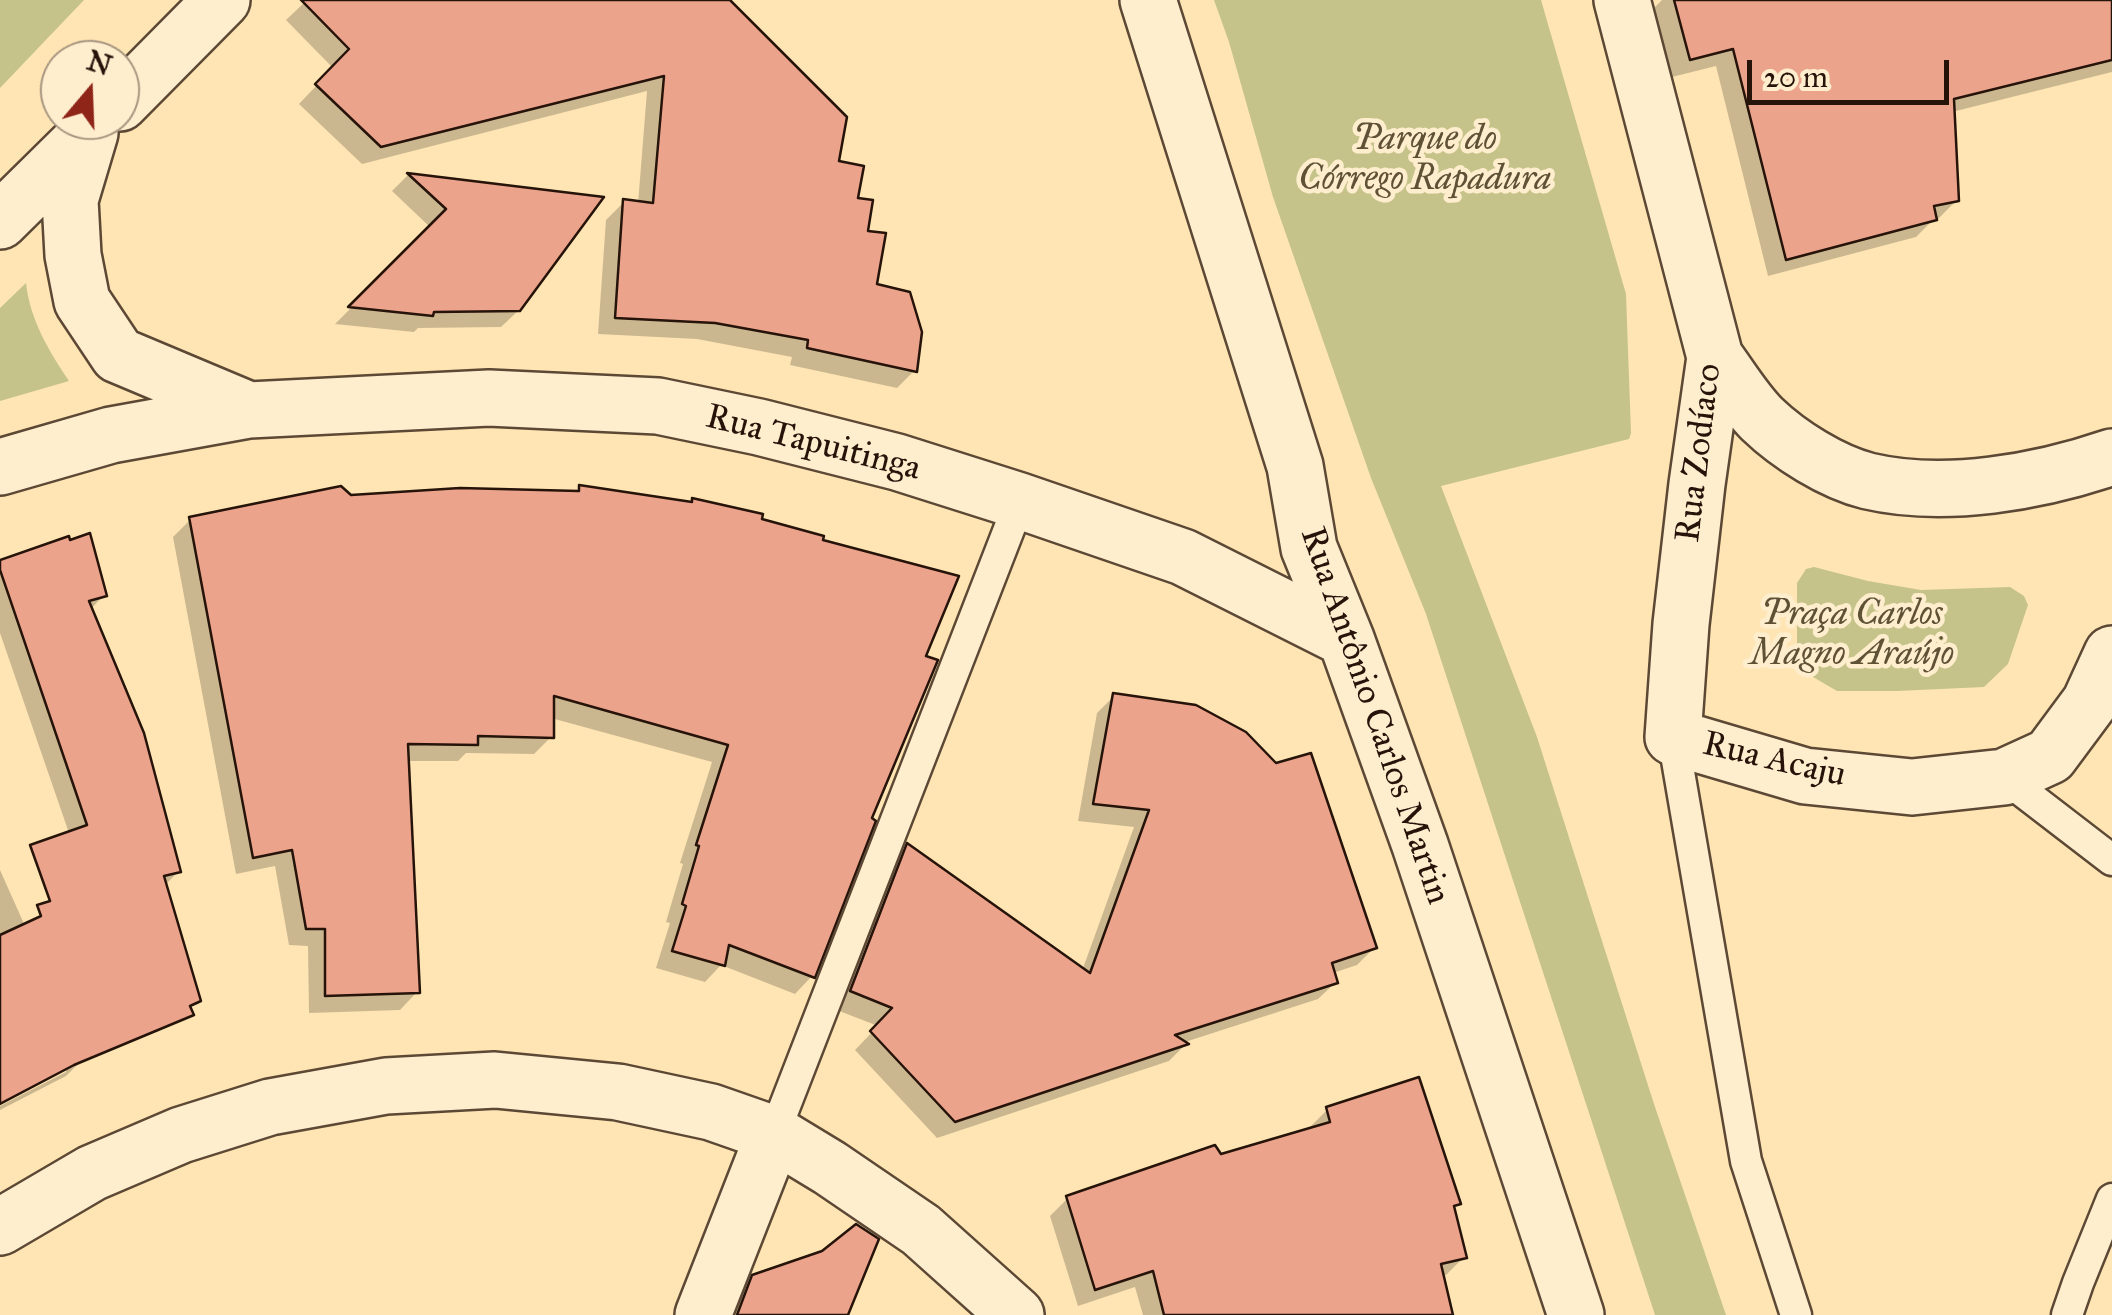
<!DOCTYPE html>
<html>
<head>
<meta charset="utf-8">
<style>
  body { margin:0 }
  #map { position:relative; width:2112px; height:1315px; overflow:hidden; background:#fee5b3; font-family:"IM FELL Great Primer",serif }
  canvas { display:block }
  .north { position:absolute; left:40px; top:40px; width:100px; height:100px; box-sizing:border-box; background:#feeece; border:2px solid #a89680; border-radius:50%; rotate:19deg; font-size:28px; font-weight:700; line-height:40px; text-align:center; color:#26130a }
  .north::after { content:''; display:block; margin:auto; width:35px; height:45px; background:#8f2418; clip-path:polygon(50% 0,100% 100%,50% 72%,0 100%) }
  .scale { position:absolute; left:1747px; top:60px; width:202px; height:45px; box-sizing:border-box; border:5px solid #26130a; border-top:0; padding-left:12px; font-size:30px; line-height:35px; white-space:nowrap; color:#26130a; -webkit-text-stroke:8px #feeece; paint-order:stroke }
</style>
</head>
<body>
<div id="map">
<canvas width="2112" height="1315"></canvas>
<div class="north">N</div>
<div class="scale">20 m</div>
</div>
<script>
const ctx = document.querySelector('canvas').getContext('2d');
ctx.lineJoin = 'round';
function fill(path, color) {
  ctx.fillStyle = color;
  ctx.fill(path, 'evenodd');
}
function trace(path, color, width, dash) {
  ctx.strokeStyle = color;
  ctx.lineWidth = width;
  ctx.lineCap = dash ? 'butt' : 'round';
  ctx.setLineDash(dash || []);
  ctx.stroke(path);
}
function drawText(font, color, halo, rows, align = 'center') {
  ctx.font = font + ' "IM FELL Great Primer",serif';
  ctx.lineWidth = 9;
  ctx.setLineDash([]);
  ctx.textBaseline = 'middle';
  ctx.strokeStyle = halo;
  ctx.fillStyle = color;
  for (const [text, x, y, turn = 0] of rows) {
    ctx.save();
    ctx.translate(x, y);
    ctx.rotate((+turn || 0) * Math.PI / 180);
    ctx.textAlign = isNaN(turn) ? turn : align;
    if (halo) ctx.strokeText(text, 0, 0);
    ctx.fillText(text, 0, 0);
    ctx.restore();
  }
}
fill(new Path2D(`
  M 0,0 L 84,0 L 0,88 Z
  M 1214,0 L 1541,0 L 1626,294 L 1631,433 L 1629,439 L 1441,486 L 1537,737 L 1654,1104 L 1726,1315 L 1655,1315 L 1426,614 L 1371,478 L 1273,197 L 1229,42 Z
  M 26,283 C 30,320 49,351 69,381 L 0,401 L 0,308 Z
  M 1814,567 L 1868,581 L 1921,590 L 2010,587 L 2024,596 L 2028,605 L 2008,664 L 1984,687 L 1897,691 L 1837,691 L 1808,674 L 1799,662 L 1797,654 L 1797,583 L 1806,569 Z`), '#c5c389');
fill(new Path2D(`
  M 307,0 L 726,0 L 836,163 L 856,200 L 865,233 L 874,286 L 915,370 L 897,388 L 790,365 L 792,357 L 697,339 L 598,334 L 606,220 L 624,202 L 638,204 L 647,91 L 362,164 L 299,104 L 333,68 L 286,20 Z
  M 1662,0 L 2112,0 L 2112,72 L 1952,112 L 1957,200 L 1938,219 L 1934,219 L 1916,237 L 1768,276 L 1716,66 L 1672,77 L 1654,8 Z
  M 408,175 L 599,199 L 519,310 L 501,327 L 418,328 L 414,332 L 335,324 L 431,228 L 392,191 Z
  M 580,488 L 689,505 L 693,501 L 759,521 L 923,658 L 869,819 L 812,976 L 795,994 L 721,965 L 705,982 L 656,968 L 670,923 L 666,922 L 683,864 L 680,863 L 712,762 L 551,718 L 551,737 L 534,754 L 466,753 L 458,761 L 406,761 L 417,992 L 400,1010 L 309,1013 L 308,946 L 289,945 L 275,866 L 236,874 L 173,537 L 191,519 L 350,498 L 575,493 Z
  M 0,563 L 104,595 L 90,610 L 178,872 L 164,886 L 198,1000 L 181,1017 L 100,923 L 0,633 Z
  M 1114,696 L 1374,948 L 1357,965 L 1333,973 L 1336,982 L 1318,999 L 1182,1043 L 1185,1045 L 1169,1061 L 937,1138 L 855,1050 L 878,1026 L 834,1009 L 891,863 L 907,846 L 1082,971 L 1134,827 L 1078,821 L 1097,713 Z
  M 0,870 L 84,1058 L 66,1076 L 0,1110 L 0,1106 L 66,1072 L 66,1066 L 0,1101 Z
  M 1328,1109 L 1458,1203 L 1452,1209 L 1464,1257 L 1446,1275 L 1443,1276 L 1452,1315 L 1143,1315 L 1135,1287 L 1078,1306 L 1050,1216 L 1067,1199 L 1311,1130 L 1310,1127 Z
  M 755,1276 L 845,1315 L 730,1315 L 739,1292 Z`), '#0003');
const building = new Path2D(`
  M 301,0 L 730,0 L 847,117 L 839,161 L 864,166 L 858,198 L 873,200 L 868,231 L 886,233 L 877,284 L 910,292 L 922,332 L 917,372 L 807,348 L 808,340 L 715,323 L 615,318 L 623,199 L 653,203 L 664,76 L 381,147 L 315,84 L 349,49 Z
  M 1674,0 L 2112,0 L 2112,60 L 1954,99 L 1959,201 L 1934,206 L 1937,220 L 1786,260 L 1733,49 L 1690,60 Z
  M 407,173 L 604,197 L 520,311 L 434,312 L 433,316 L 348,307 L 446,209 Z
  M 579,485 L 692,502 L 692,498 L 763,514 L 762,519 L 824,536 L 823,540 L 959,576 L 926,656 L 938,660 L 872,818 L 876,821 L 815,978 L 729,945 L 725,966 L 672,951 L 686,906 L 682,904 L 699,846 L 696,845 L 728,745 L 554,696 L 554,738 L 478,736 L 478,745 L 408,744 L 420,993 L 325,996 L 325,929 L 306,929 L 292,850 L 253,858 L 189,517 L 341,486 L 351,495 L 460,488 L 579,491 Z
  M 90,533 L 107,596 L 89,601 L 144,733 L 181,872 L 164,876 L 201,1001 L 190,1006 L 194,1015 L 74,1065 L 0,1104 L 0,935 L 41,916 L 37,905 L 50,901 L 30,845 L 87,825 L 0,570 L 0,560 L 69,536 L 70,540 Z
  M 1113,693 L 1196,705 L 1246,732 L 1276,763 L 1311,753 L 1377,948 L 1332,963 L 1338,983 L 1175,1035 L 1189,1044 L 955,1122 L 870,1031 L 892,1008 L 850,991 L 907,843 L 1090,973 L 1149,810 L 1093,804 Z
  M 1419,1077 L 1461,1204 L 1454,1206 L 1467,1258 L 1441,1264 L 1453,1315 L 1164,1315 L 1153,1271 L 1095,1290 L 1066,1196 L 1215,1145 L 1221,1154 L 1330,1122 L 1326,1107 Z
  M 856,1224 L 879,1239 L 848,1315 L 737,1315 L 752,1275 L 822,1251 Z`);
fill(building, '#eca38b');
trace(building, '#26130a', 2.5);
const service = new Path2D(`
  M 1673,737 L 1746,1161 L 1796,1315
  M 2004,777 L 2112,860
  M 774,1134 L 1020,501
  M 2067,1315 L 2078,1283 L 2112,1199`);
const minor = new Path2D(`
  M 1148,0 L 1295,466 L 1309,548 L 1346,639 L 1420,845 L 1576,1315
  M 1622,0 L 1715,357 L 1697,484 L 1681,624 L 1673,737 L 1805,776 L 1912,787 L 2004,777 L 2050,756 L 2090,702 L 2112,654
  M 120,103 L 222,0
  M 90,133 L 70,200 L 73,255 L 82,301 L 118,355 L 249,410
  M 0,221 L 87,135
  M 1715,357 C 1730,377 1744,401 1762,419 C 1789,445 1832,472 1868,481 C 1945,499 2039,482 2112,457
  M 0,467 L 111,435 L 249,410 L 489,398 L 658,406 L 759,427 L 897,462 L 1020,501 L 1183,557 L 1346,639
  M 0,1227 L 92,1173 L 181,1135 L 270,1107 L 386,1086 L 495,1080 L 618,1092 L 711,1112 L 774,1134 L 830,1168 L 921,1230 L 1016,1315
  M 703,1315 L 774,1134`);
trace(service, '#5c4834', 35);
trace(minor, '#5c4834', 60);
trace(service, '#feeece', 30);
trace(minor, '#feeece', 55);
drawText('italic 35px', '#5e5136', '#feeece', [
  ["Parque do",1425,140],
  ["Córrego Rapadura",1425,180],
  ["Praça Carlos",1852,615],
  ["Magno Araújo",1852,655]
]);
drawText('35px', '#26130a', '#feeece', [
  ["Rua Tapuitinga",813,444,14],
  ["Rua Zodíaco",1700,453,-83],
  ["Rua Antônio Carlos Martin",1374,716,71],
  ["Rua Acaju",1774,761,13]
]);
</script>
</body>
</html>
